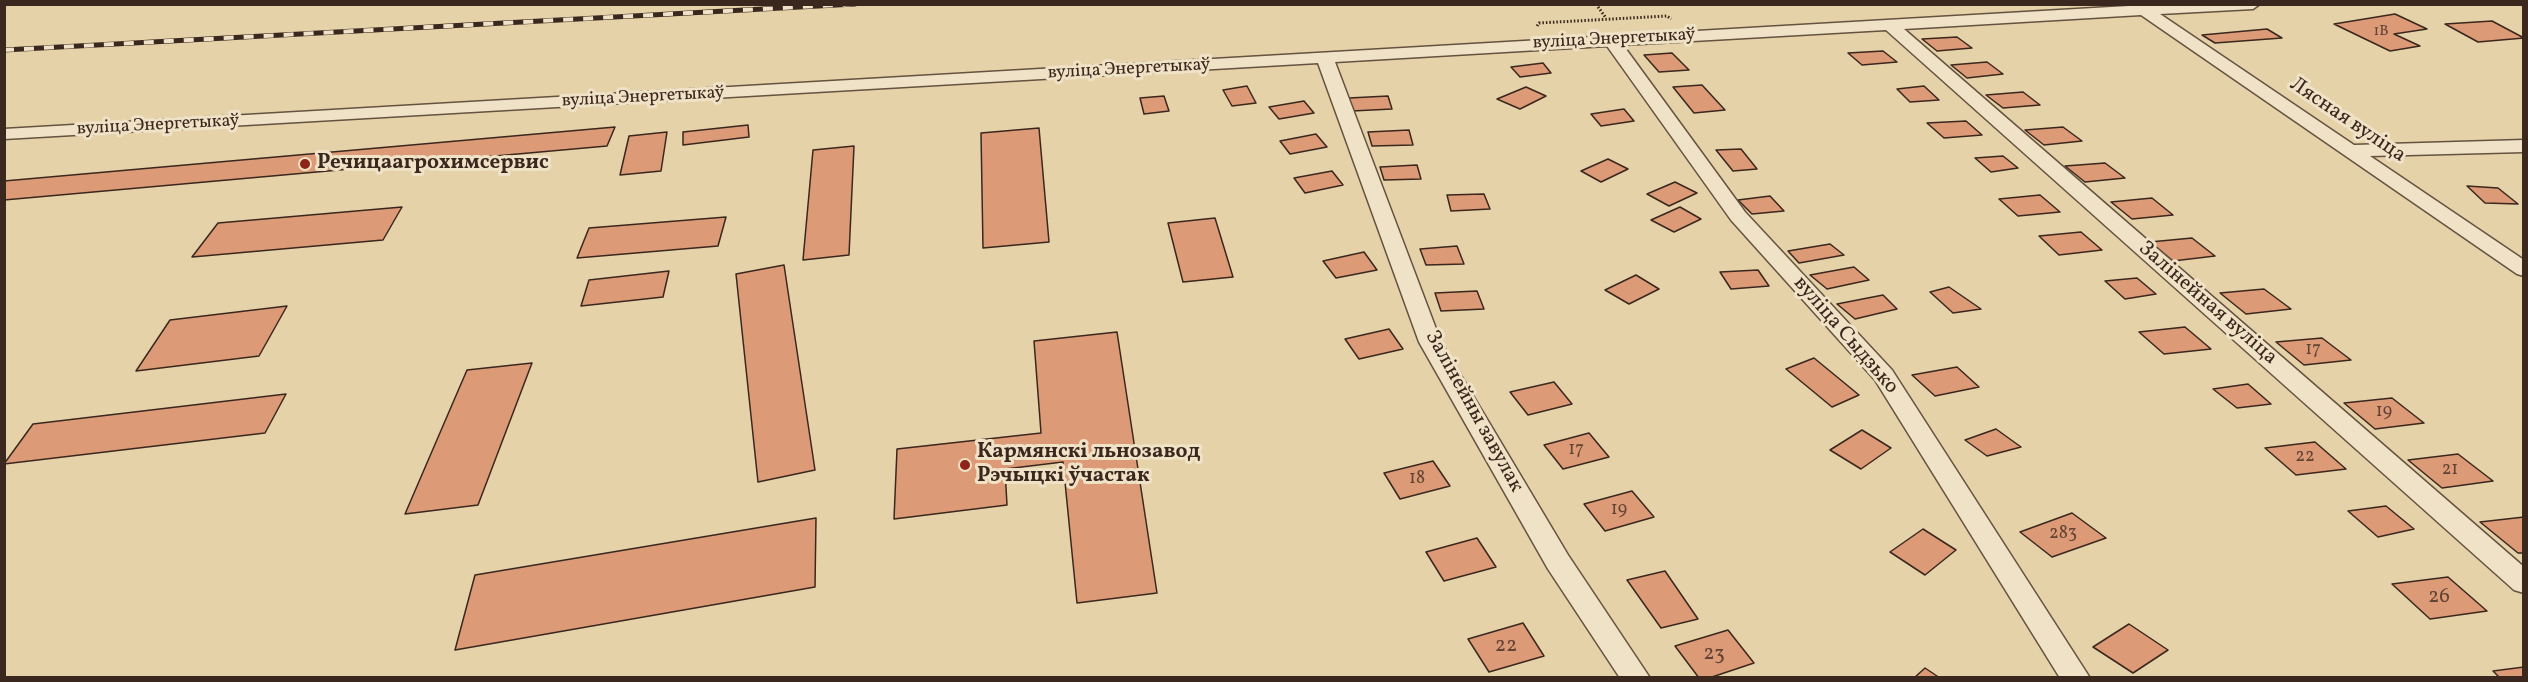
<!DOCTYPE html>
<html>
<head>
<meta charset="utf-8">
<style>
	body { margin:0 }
	#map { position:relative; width:2528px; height:682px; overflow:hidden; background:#e6d2a8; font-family:Vollkorn,serif }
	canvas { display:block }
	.frame { position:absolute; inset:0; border:6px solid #3a271e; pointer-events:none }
</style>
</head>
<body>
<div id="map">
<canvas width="2528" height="682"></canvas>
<div class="frame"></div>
</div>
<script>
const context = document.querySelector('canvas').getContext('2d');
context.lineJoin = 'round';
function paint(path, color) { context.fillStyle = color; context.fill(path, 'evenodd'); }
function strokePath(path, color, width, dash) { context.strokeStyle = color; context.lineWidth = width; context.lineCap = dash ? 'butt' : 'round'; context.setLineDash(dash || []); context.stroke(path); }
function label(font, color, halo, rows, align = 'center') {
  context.font = font + ' Vollkorn,serif'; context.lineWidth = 6; context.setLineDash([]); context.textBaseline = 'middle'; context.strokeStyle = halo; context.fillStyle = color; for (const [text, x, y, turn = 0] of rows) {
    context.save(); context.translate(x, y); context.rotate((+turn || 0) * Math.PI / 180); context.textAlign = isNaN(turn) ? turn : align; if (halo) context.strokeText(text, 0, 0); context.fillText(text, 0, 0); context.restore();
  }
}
const building = new Path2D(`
	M2395,14L2427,29L2394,34L2420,46L2390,51L2334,24Z
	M2492,21L2524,38L2478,42L2445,24Z
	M2267,29L2282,38L2215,43L2202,35Z
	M1957,37L1972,48L1937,51L1922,39Z
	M1883,51L1897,62L1862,65L1848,53Z
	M1672,53L1689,70L1659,72L1644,55Z
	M1987,62L2003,74L1967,78L1951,65Z
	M1543,63L1551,73L1520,77L1511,67Z
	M1702,85L1725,110L1694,113L1673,87Z
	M1247,86L1256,103L1232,106L1223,90Z
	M1924,86L1939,100L1910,102L1897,89Z
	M1526,87L1546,96L1520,109L1497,99Z
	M2023,92L2040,105L2003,108L1986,95Z
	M1164,96L1169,111L1144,114L1140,98Z
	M1388,96L1392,109L1352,111L1349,98Z
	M1304,101L1314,113L1279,119L1269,107Z
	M1624,109L1634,121L1601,126L1591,114Z
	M1966,121L1982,135L1944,138L1927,123Z
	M748,125L749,137L683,145V132Z
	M615,127L607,146L4,200V181Z
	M2063,127L2082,141L2044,145L2025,130Z
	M1039,128L1049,242L983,248L981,133Z
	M1409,130L1413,145L1372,146L1368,132Z
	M667,132L661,171L620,175L629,136Z
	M1316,134L1327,147L1290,154L1280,141Z
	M854,146L849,255L803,260L813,150Z
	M1741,149L1757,169L1733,171L1716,150Z
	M2003,156L2018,168L1991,172L1975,158Z
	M1608,159L1628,169L1601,182L1581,171Z
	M2105,163L2125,178L2085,182L2065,166Z
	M1417,165L1421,179L1384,180L1380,167Z
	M1332,171L1343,185L1305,193L1294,178Z
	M1675,182L1697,193L1669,206L1647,194Z
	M2467,186L2498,188L2518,204L2485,203Z
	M1484,194L1490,209L1451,211L1447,195Z
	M2040,195L2060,212L2018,216L1999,199Z
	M1770,196L1784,211L1752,214L1738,200Z
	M2152,198L2173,215L2132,219L2111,202Z
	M402,207L383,240L192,257L218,223Z
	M1680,207L1701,219L1674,232L1651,220Z
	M726,217L718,246L577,258L589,228Z
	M1215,218L1233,277L1183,282L1168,223Z
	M2081,232L2102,250L2059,255L2039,236Z
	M2192,238L2215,256L2173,261L2150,242Z
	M1830,244L1844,255L1799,263L1788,251Z
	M1457,246L1464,264L1426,265L1420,249Z
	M1364,252L1377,270L1336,278L1323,261Z
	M784,265L815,470L758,482L736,274Z
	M1854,267L1869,280L1827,289L1810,275Z
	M1758,270L1769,286L1731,289L1720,272Z
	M669,271L663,297L581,306L589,280Z
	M1636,275L1659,289L1629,304L1605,290Z
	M2137,278L2156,294L2125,299L2105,281Z
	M1949,287L1981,309L1953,313L1930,292Z
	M2264,289L2291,309L2246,314L2220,293Z
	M1477,291L1484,309L1441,311L1435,293Z
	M1883,295L1897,309L1855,319L1837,304Z
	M287,306L259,356L136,371L170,320Z
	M2185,327L2211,349L2164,354L2139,332Z
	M1389,329L1403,349L1359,359L1345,339Z
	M1117,332L1157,593L1077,603L1063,462L1005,469L1007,505L894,519L897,449L1041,433L1034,341Z
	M2322,338L2351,360L2304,365L2276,342Z
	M1814,358L1859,395L1832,407L1786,369Z
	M532,363L478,505L405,514L467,370Z
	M1957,367L1979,387L1935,396L1912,375Z
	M1554,382L1572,404L1528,415L1510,392Z
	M2248,384L2271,404L2237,408L2213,389Z
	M286,394L265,433L4,464L33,424Z
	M2392,398L2424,423L2375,429L2344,403Z
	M1996,429L2021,447L1987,456L1965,440Z
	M1862,430L1891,448L1861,469L1830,450Z
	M1589,433L1609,457L1563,469L1544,445Z
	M2315,442L2346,469L2296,475L2265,448Z
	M2458,454L2493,481L2442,488L2408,460Z
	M1433,461L1450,486L1400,499L1384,473Z
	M1632,491L1654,517L1605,531L1584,504Z
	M2386,506L2414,529L2378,537L2348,511Z
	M2072,513L2106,538L2052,557L2020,532Z
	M2524,517V553H2518L2480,522Z
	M816,518L815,587L455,650L475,575Z
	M1923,529L1956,550L1925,575L1890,552Z
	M1477,538L1496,567L1444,581L1426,552Z
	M1665,571L1698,619L1661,628L1627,580Z
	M2448,577L2487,611L2430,619L2392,584Z
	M1523,623L1544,656L1489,672L1468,639Z
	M2129,624L2168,650L2133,673L2093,647Z
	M1728,630L1754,663L1709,678H1699L1675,646Z
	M2524,667V678H2500L2493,671Z
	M1925,668L1940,678H1914Z`);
paint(building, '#dc9a77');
strokePath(building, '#3a271e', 1.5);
const street = new Path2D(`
	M2163,4H2260L2253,9L2160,14L2354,145L2524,140V152L2370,156L2524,260V276L2517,274L2141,15L1904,29L2524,567V593L2514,590L1886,30L1623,45L1745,212L1892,370L2090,678H2060L1875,380L1731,220L1607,46L1335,62L1441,342L1568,555L1650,678H1620L1548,569L1419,342L1318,63L4,139V129Z`);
strokePath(street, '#655240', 3);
strokePath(new Path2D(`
	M1596,4L1606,18
	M1537,26L1539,23L1667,16L1671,19`), '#3a271e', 3, [1.5, 2]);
paint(street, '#efe2c6');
const rail = new Path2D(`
	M4,50L855,4`);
strokePath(rail, '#3a271e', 5);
strokePath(rail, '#efe2c6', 4, [10]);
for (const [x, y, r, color] of [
	[305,164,6,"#8f2418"],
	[965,465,6,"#8f2418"]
]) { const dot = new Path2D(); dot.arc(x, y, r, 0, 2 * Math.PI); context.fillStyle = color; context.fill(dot); strokePath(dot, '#efe2c6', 2); }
label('15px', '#624434', null, [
	["1В",2381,32]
]);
label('18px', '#3a271e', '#efe2c6', [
	["вуліца Энергетыкаў",1614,40,-3],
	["вуліца Энергетыкаў",1129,70,-3],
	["вуліца Энергетыкаў",643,98,-3],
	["вуліца Энергетыкаў",158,126,-3]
]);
label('18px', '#624434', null, [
	["17",2313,351],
	["19",2384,413],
	["17",1576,451],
	["22",2305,458],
	["21",2450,471],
	["18",1417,480],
	["19",1619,511],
	["283",2063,535]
]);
label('21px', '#3a271e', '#efe2c6', [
	["Лясная вуліца",2347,121,34],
	["Залінейная вуліца",2207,304,41],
	["вуліца Сыдзько",1845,336,49],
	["Залінейны завулак",1473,412,61]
]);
label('bold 21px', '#3a271e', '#efe2c6', [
	["Речицаагрохимсервис",317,164],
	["Кармянскі льнозавод",977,453],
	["Рэчыцкі ўчастак",977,477]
], 'left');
label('21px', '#624434', null, [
	["26",2439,598],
	["22",1506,647],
	["23",1714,655]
]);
</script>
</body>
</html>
